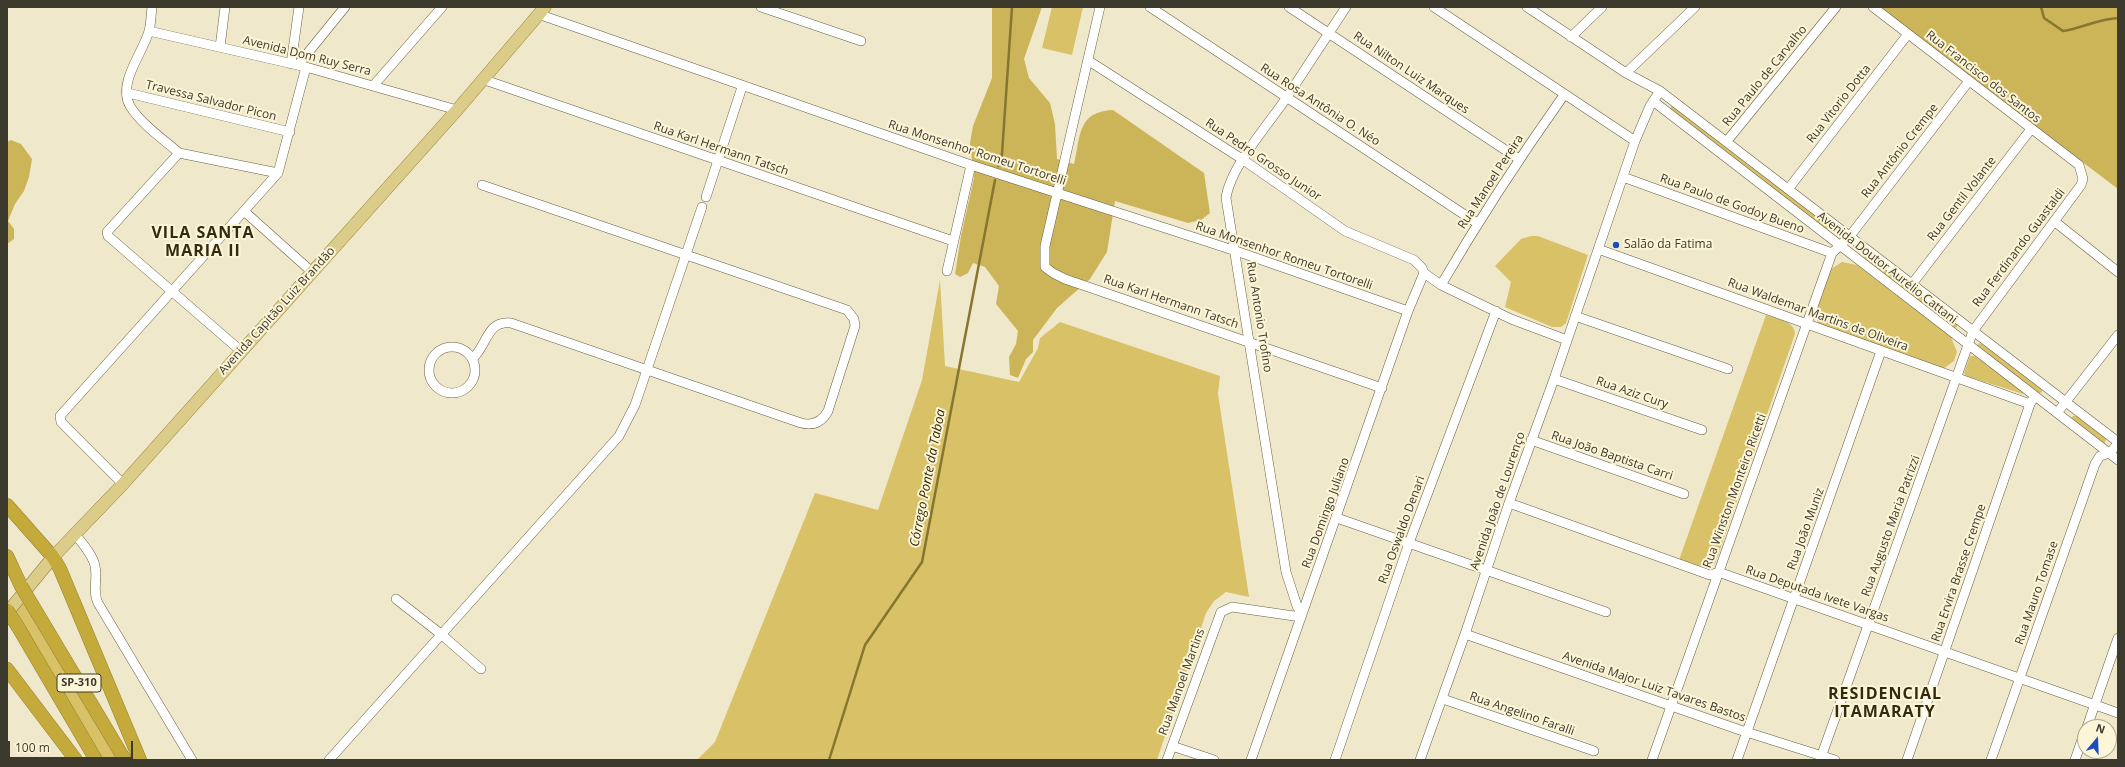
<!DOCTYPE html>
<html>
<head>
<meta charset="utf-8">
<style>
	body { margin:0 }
	#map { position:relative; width:2125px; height:767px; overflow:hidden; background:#f0e8ca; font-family:"Open Sans",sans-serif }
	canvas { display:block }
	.frame { position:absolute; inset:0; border:8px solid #3c392d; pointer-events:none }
	.north { position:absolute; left:2077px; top:719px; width:40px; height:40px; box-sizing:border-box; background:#fdf5d7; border:1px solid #b0aa93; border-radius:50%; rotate:19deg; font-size:11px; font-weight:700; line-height:16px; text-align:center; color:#3c392d }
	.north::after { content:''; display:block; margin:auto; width:14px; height:18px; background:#1c4ebb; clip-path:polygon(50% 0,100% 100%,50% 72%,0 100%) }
	.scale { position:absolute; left:8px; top:741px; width:125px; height:18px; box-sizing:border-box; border:2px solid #3c392d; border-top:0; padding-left:5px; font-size:12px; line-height:14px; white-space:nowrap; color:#3c392d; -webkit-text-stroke:3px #fdf5d7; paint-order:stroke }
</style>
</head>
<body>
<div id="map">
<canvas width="2125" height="767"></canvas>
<div class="frame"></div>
<div class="north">N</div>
<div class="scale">100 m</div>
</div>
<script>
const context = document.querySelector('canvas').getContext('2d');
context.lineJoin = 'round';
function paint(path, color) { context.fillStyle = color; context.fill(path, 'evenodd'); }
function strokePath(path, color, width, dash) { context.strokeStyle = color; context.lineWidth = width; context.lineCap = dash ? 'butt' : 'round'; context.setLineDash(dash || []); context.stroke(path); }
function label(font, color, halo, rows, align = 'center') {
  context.font = font + ' "Open Sans",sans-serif'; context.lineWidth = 4; context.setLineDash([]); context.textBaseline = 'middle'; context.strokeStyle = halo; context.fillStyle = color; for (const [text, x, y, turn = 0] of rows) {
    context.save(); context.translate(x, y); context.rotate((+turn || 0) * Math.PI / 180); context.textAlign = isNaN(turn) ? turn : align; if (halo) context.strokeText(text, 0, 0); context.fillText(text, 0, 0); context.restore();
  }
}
paint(new Path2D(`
	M1052,7H1083L1072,55L1042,48Z
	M1672,105L1829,224L1828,229L1825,231L1670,109Z
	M1531,236H1538L1588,255L1566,323L1561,327H1552L1505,307L1511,282L1495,266L1521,239Z
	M1864,255H1868L1957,324V327L1954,328L1863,258Z
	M1842,262L1857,265L1951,337L1957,352L1954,361L1943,369L1818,323L1815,313L1831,269Z
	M940,280L945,366L1019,382L1038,348L1040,338L1060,322L1220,376L1218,394L1249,597L1226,592L1214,601L1206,613L1157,760H697L715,742L815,493L878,510L922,380Z
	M1766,315C1777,319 1795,321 1795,334L1715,564L1708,568L1679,560Z
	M1979,343L1984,345L2042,390V392L2039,394L1977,346Z
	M1970,356H1975L2022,391L2023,394L1966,376L1964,373Z
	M2073,416H2077L2106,438L2105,444L2071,418Z
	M23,602L29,609L120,760H102L13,612Z`), '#d8c166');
paint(new Path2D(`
	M992,7H1042L1024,59L1029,78L1050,103L1055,124L1057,159L1074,164C1081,135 1077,112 1113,110L1204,173L1210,213L1201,220L1188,223L1115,201L1107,252L1090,279L1057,308L1033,340V352L1026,359L1018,378L1010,375L1009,357L1016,344L1018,331L996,304L999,286L985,267L973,263L968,273L960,277L955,274L961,236L974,178L970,143L973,126L992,78Z
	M1878,7H2118V189Z
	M11,140L21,144L32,159L29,177L24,191L15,204L8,221L14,229V239L7,244V142Z`), '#ccb559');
strokePath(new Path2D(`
	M2041,7L2044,18L2063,31C2082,28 2098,19 2118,18
	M998,166L1002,154L1012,7
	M829,760L865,645L922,562L995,180`), '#867630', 2.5);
const minor = new Path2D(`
	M152,7C151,15 151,24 149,31C143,53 117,83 130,106C141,124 163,139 179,153L107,232L108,236L241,351
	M761,7L861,41
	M1100,7L1045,246V267L1053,273L1065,279L1382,388
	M1150,7L1477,223
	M1289,7L1519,159
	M1434,7L1635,141
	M538,14L971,165L1236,251L1408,311
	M149,31L306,67L457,110
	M1571,37L1602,7
	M220,47L225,7
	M1089,61L1242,159L1345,231L1414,260L1422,268L1424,273
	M291,64L299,7
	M298,65L345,7
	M1626,73L1695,7
	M482,79L953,241
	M373,86L442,7
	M1660,91L2118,442
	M128,93L290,132
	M1653,101L2118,460
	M1727,141L1836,7
	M179,153L278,173
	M1623,177L1832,253
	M1789,188L1908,34
	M706,197L742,87
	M245,212L312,272
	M2054,221L2118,272
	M1598,249L2030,404
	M947,271L971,165
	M1424,273L1441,285L1511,319L1567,340
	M1912,284L2031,129
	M1441,285C1479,220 1520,157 1564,95
	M1575,316L1728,369
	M429 370a23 23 0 1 1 46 0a23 23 0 1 1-46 0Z
	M472,359C487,347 486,320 511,323L801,423C813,426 822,422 828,411L855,326L854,319L847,310L482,185
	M1554,379L1702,430
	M2057,413L2118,335
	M1531,440L1684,494
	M123,484L61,422L60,416L278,173L306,67
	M1509,503L1710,575L1719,572L1724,574L2118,713
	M1337,518L1606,612
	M75,534C82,543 93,555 95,566C98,579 92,591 98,603L192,760
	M396,599L442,635L481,669
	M1302,614L1297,606L1286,572L1226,198C1230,167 1269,124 1287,97C1307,67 1326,37 1346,7
	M1465,634L1740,730L1835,760
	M1443,699L1594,751
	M2087,727L2118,638
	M1172,746L1214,760
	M329,760L619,436L635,405L702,207
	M1167,760L1221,612L1232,607L1301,617
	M1251,760L1408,311L1424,273
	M1335,760L1409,543L1496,311
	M1420,760L1465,634L1509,503L1554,379L1635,141L1650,106L1660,91L1626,73L1527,7
	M1652,760L1832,253L1850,236L1969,81
	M1737,760L1881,351
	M1820,760L1973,331L2081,185L2083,179L2079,165L1873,7
	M1907,760L2030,404L2033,399
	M1991,760L2095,464L2100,456L2110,453L2118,443
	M2075,760L2085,731`);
const major = new Path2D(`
	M7,613L53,557L123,484L457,110L545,7`);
const highway = new Path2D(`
	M7,505L53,557L60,569L140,760
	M7,556L21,586
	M33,606L125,760
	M18,627L96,760
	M7,669L76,760`);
strokePath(minor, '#676046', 10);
strokePath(major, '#948235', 13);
strokePath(highway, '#948235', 14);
strokePath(minor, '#fff', 9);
strokePath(major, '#dccc89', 12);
strokePath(highway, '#c4aa3a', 13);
const highwayBridge = new Path2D(`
	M21,586L33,606
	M7,610L18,627`);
strokePath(highwayBridge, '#948235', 14, []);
strokePath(highwayBridge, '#c4aa3a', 13);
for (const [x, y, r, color] of [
	[1616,245,4,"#1c4ebb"]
]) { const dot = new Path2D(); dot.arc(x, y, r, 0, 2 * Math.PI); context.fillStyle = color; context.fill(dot); strokePath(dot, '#fdf5d7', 1.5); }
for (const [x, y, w] of [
	[79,683,44]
]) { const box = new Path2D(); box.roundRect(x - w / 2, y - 9, w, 18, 3); context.fillStyle = '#fdf5d7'; context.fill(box); strokePath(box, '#3c392d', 1); }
label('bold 11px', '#3c392d', null, [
	["SP-310",79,683]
]);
label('12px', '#3c392d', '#fdf5d7', [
	["Avenida Dom Ruy Serra",307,56,14],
	["Rua Nilton Luiz Marques",1411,73,34],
	["Rua Paulo de Carvalho",1765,76,-51],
	["Rua Francisco dos Santos",1983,77,38],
	["Travessa Salvador Picon",211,101,14],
	["Rua Vitorio Dotta",1839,104,-52],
	["Rua Rosa Antônia O. Néo",1320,105,33],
	["Rua Karl Hermann Tatsch",721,149,19],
	["Rua Antônio Crempe",1900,151,-52],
	["Rua Monsenhor Romeu Tortorelli",977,153,18],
	["Rua Pedro Grosso Junior",1263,160,34],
	["Rua Manoel Pereira",1491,182,-57],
	["Rua Gentil Volante",1962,199,-52],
	["Rua Paulo de Godoy Bueno",1732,204,20],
	["Rua Ferdinando Guastaldi",2019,248,-53],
	["Rua Monsenhor Romeu Tortorelli",1284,256,19],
	["Avenida Doutor Aurélio Cattani",1887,268,38],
	["Rua Karl Hermann Tatsch",1171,302,19],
	["Avenida Capitão Luiz Brandão",277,311,-48],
	["Rua Waldemar Martins de Oliveira",1818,315,20],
	["Rua Antonio Trofino",1259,317,81],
	["Rua Aziz Cury",1632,393,19],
	["Rua João Baptista Carri",1612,456,19],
	["Rua Winston Monteiro Ricetti",1735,491,-70],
	["Avenida João de Lourenço",1498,501,-71],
	["Rua Domingo Juliano",1326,513,-70],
	["Rua Augusto Maria Patrizzi",1891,526,-70],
	["Rua João Muniz",1806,529,-70],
	["Rua Oswaldo Denari",1402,530,-70],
	["Rua Ervira Brasse Crempe",1959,573,-71],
	["Rua Mauro Tomase",2037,593,-71],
	["Rua Deputada Ivete Vargas",1817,594,19],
	["Rua Manoel Martins",1182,682,-70],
	["Avenida Major Luiz Tavares Bastos",1654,687,19],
	["Rua Angelino Faralli",1522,714,19]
]);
label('12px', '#3c392d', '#fdf5d7', [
	["Salão da Fatima",1624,245]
], 'left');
label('italic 13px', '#332a01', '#fdf5d7', [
	["Córrego Ponte da Taboa",928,478,-79]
]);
context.letterSpacing = '1px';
label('bold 16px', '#312b11', '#fdf5d7', [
	["VILA SANTA",203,233],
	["MARIA II",203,251],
	["RESIDENCIAL",1885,694],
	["ITAMARATY",1885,712]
]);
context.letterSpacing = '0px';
</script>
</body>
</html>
